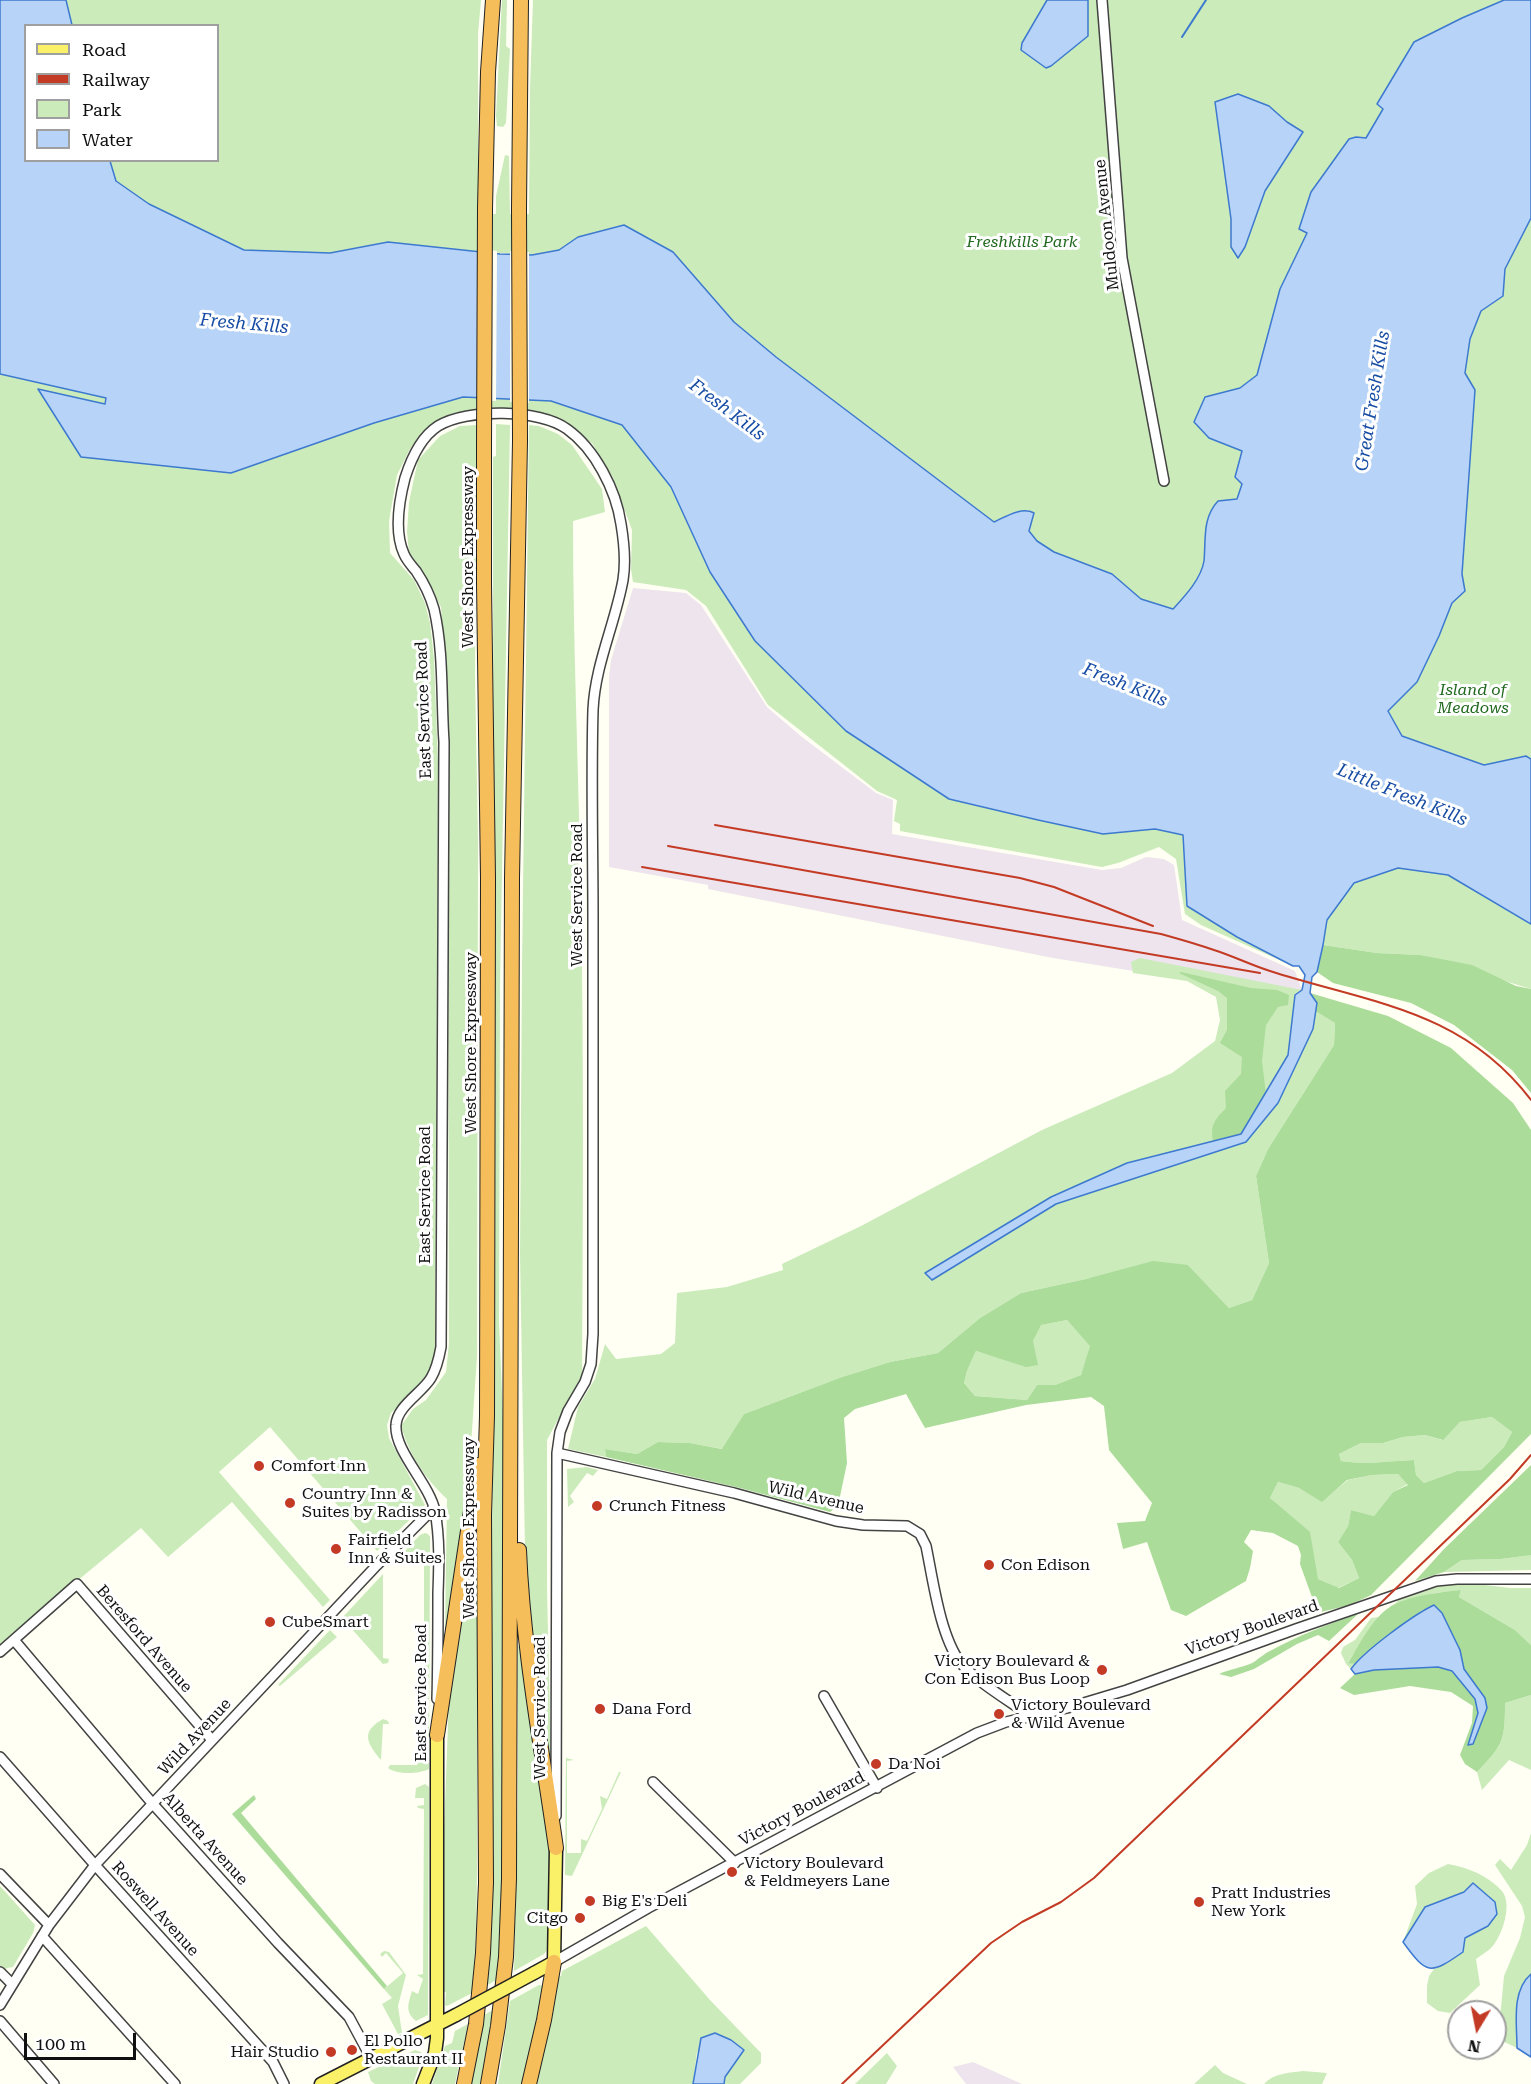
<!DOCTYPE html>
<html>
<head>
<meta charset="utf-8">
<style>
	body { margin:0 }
	#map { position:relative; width:1531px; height:2084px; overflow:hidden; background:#fffff3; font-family:"Roboto Serif",serif }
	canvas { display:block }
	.legend { position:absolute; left:24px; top:24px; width:195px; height:138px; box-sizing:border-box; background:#fff; border:2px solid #9f9f9f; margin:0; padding:8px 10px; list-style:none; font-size:18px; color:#101010 }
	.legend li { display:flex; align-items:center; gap:12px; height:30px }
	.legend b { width:30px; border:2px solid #9f9f9f }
	.north { position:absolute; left:1447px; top:2000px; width:60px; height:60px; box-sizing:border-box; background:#fff; border:2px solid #9f9f9f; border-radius:50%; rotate:190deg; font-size:16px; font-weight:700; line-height:24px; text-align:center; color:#101010 }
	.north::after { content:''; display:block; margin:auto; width:21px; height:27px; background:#c33b25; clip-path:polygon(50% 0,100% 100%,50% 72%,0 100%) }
	.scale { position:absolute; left:24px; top:2033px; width:112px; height:27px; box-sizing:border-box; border:3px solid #101010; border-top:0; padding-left:8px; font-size:18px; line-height:21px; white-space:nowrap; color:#101010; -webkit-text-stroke:4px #fff; paint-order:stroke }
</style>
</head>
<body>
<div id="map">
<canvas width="1531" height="2084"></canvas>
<ul class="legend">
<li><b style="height:8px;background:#faf168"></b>Road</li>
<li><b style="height:8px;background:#c33b25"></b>Railway</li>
<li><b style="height:16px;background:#cbebbb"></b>Park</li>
<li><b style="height:16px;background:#b7d3f7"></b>Water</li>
</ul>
<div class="north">N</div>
<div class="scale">100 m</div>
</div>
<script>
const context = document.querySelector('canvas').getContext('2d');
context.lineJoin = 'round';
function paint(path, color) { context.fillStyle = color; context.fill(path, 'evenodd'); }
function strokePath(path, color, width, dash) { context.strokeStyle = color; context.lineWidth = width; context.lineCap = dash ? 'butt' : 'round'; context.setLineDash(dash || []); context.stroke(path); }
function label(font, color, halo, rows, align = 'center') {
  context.font = font + ' "Roboto Serif",serif'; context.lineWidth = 6; context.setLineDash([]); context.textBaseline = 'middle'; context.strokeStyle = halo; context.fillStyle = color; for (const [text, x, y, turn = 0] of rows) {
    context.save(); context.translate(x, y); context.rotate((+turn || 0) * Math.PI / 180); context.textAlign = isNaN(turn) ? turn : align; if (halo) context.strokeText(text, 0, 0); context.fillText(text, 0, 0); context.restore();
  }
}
paint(new Path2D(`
	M633,588L686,593L701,605L767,707L802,737L876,793L893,800L892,834L1102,870L1121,868L1146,857L1164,859L1174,865L1182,920L1295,971L1302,990L1189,980L1053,958L708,889V885L609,867V677L611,660Z
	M973,2062L1022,2084H966L953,2067Z`), '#eee4ed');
paint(new Path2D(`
	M0,0H481L478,34V215L496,214V196L505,155L509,156L510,214H529L530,89L533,0H1504L1462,18L1414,42L1377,104L1384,109L1307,233L1280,289L1257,375L1240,388L1205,397L1209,438L1243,451L1235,477L1242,483L1237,499L1218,501C1202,519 1206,539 1204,561C1201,579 1185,596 1173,609L1141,599L1112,574L1054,552L1036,541L1029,531L1034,513L1029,510L1014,512L994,522L776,357L734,322L673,252L578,237L559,250L532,255L470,251L474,397L551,401L622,425L671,487L710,572L755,641L846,731L949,799L1038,820L1103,834L1155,829L1184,835L1293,966L1201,925L1185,914L1176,859L1159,847L1118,863L1102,867L900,831V824L894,821L897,800L877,791L768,705L706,606L686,590L633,582L631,569L632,530L613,478L592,443L546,414L476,412L421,436L410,449L397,475L389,521L390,553L414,580L425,603L430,623L434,659L438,761L435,1351L432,1366L422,1384L391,1413L387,1425L389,1438L425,1505L377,1551L270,1427L219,1472L330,1600L323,1607L232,1502L168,1557L141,1528L0,1645ZM26,26H218V160H26Z
	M502,0H507L506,46L510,49L506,123L503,127L497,126L496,116Z
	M1531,218V759L1526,757L1484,765L1402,736L1388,711L1417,682L1439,636L1452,603L1465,591L1462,574L1475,390L1465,373L1470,339L1481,311L1503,296L1505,269Z
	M496,424L510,425L500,984L499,1322L505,1465L502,1950L500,1978L484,1987C498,1477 493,967 493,457L496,456Z
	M477,425L475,674L478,841L477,1356L468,1490L448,1630H445L447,1499C424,1477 410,1456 401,1426L413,1409L426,1400L446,1372L449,1343L448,707L441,607L409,552L407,532L409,502L418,460L440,436L460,426Z
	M529,425L539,426L558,434L572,445L602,489L605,512L573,521C573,649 579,778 581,906C584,1064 583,1221 582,1378L568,1401L547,1440V1588L551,1764H549L528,1611L525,1549L520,1254L522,967Z
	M1398,868L1448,875L1531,924V989L1420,955L1377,953L1323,945L1327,920L1354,883Z
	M1140,958L1302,990L1295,995L1288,1055L1242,1134L1051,1197L925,1273L932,1280L1056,1204L1246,1142L1278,1103L1313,1029L1315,1011L1335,1023L1334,1045L1268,1149L1256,1176L1269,1263L1252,1300L1229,1308L1188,1265L1086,1279L1021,1293L980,1318L938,1353L890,1362L842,1377L744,1414L723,1449L690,1443L658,1442L637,1454L605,1449L606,1457L568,1449L578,1407L595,1379L605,1344L616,1359L661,1354L675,1343L677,1293L727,1287L783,1270L782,1264L861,1226L1042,1130L1172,1073L1215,1041L1220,1020L1216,997L1187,981L1133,973L1131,962Z
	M1067,1320L1091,1346L1081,1375L1055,1385H1037L1027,1400L975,1396L964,1383L967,1371L976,1351L999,1358L1033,1341L1040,1325Z
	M1492,1417L1512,1432L1504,1447L1481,1470L1457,1471L1424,1483L1416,1475L1414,1460C1390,1461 1364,1465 1341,1461L1339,1454L1361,1443H1383L1403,1437L1425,1435L1442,1440L1460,1422Z
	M587,1467L598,1470L593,1476L587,1473L570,1496L574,1502L568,1507L567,1469Z
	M1398,1474L1408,1484L1393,1492L1374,1516L1351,1510L1348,1526L1338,1542L1352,1560L1359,1578L1338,1588L1318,1579L1288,1515L1270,1498L1278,1482L1299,1488L1322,1501L1348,1480L1372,1475Z
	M1531,1488V1570L1444,1572L1462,1560L1501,1559L1529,1555Z
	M425,1533L428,1534L430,1537L429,1769C419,1774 397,1775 388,1768L390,1765H417L418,1759L424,1758V1554L404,1553L403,1564L399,1563L397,1559L420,1535Z
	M474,1538H476C478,1625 477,1711 477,1798C477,1863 478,1928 472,1993L447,2006L445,2005L446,1992H443L444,1832L449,1697Z
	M383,1574V1658L389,1659L388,1663L383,1664L342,1618Z
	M1460,1582L1510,1588H1531V1645L1515,1630L1459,1597L1461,1590L1435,1593L1395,1604L1401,1597L1446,1583Z
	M1379,1617L1348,1662L1355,1664L1351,1669L1346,1664L1341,1653L1343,1647L1355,1640L1371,1618Z
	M330,1630L337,1637L280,1686L278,1685Z
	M518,1646H521L550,1848L548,1949L544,1954L514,1971L518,1799Z
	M1531,1695V1770L1509,1760L1482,1790L1477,1772C1503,1745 1505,1741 1505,1703Z
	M383,1719L388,1721L389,1724H383L381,1760C367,1743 360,1732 383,1719Z
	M566,1758L574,1760L567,1761V1853H581V1839L587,1841L602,1809L600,1796L607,1799L619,1772H621L572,1876L565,1875Z
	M425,1784L429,1787L428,2015L416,2021C405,2012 408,2004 412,1991L418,1994L423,1979L417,1975L423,1974L424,1809L418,1808L417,1806L424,1805V1798H415L416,1788Z
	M1531,1833V1974L1527,1978L1517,2030V2048L1498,2039L1504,1976L1520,1938L1525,1917L1522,1906L1495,1865L1500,1859L1511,1870L1527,1845Z
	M1448,1864C1467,1867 1489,1876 1502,1891C1513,1904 1502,1937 1491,1948C1487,1952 1481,1955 1476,1959L1480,1985L1450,2013L1438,2011L1427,2003V1986L1429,1976L1434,1969L1446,1964L1465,1938L1488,1926L1473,1884L1464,1892L1425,1907L1403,1942L1417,1904L1415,1886L1429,1873Z
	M0,1886L35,1925L33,1933L13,1967L7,1968L4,1972L0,1968Z
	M646,1926L710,2000L761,2053V2063L740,2084H724L725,2077L697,2052L693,2084H535L555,1978L561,1976L562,1971Z
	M384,1951L389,1952L406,1975L398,2006L402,2033L398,2034L382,2004L392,1998L384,1989L403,1973L386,1953L382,1957L380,1954Z
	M539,1985L545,1986L523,2084H498L510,2001Z
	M495,2009L482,2084H468L480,2017Z
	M468,2024L455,2084H432L445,2046L452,2043L455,2031Z
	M415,2050L421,2052L423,2056L413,2084H375L371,2081L368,2072Z
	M887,2053L897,2066L886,2084H855Z
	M1215,2065L1223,2073L1247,2084H1194Z
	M1303,2071L1327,2073L1322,2084H1264C1274,2073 1289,2073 1303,2071Z`), '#cbebbb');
paint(new Path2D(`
	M1323,945L1377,953L1420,955L1472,965L1516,986L1531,989V1093L1512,1070L1454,1025L1411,1003L1333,983L1317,972Z
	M1181,972L1251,988L1277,990L1289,995L1288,1005L1278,1007L1266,1025L1262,1061L1266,1094L1242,1134L1213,1141C1210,1124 1215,1120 1226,1108L1225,1091L1241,1074L1242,1057L1220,1043L1227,1030V998L1218,991L1179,973Z
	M1310,993L1388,1016L1451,1048L1513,1103L1531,1130V1434L1371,1595L1350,1605L1321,1612L1317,1611L1300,1564L1301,1555L1298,1546L1273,1533L1251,1530L1244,1542L1253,1551L1250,1568L1246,1581L1186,1616L1171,1610L1147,1542L1123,1549L1117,1523L1145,1521L1152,1503L1109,1450L1104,1406L1091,1397L1026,1405L925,1428L906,1394L855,1409L844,1418L847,1463L838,1506L830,1512L740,1488L606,1457L605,1449L637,1454L658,1442L690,1443L722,1449L744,1414L842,1377L890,1362L938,1353L980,1318L1021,1293L1086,1279L1153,1261L1188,1265L1229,1308L1252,1300L1269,1263L1256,1176L1268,1149L1334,1045L1335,1023L1315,1011L1317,1003ZM1067,1320L1090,1346L1081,1375L1055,1385H1037L1027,1400L975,1396L964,1383L967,1371L976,1351L1026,1367L1038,1365L1033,1341L1041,1325ZM1492,1417L1512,1432L1504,1447L1481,1470L1457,1471L1424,1483L1416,1475L1414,1460C1390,1461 1364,1465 1341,1461L1339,1454L1361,1443H1383L1403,1437L1425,1435L1443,1440L1460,1422ZM1398,1474L1408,1485L1393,1492L1374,1516L1351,1510L1348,1526L1338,1542L1352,1560L1359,1578L1339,1588L1318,1579L1310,1532L1270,1498L1278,1482L1299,1488L1322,1502L1347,1480L1372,1475Z
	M1531,1465V1555L1501,1559L1462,1560L1444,1572L1415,1581L1444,1549Z
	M1461,1590L1459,1597L1515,1630L1531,1645V1695L1505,1703C1505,1741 1503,1745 1477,1772L1465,1764L1460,1755L1472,1723L1473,1706L1451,1692L1410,1686L1354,1695L1340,1688L1355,1674L1374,1670L1438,1667L1452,1671L1475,1699L1478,1713L1468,1744L1485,1698L1464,1669L1460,1650L1434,1605L1421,1611L1355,1664L1348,1663C1360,1644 1374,1614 1395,1604C1414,1595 1441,1592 1461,1590Z
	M1358,1614L1329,1641L1318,1635L1297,1644L1254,1669L1231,1677L1219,1674C1230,1669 1240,1668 1250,1664C1257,1661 1263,1654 1270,1651C1298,1636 1327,1624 1358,1614Z
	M254,1795L256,1799L241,1813L387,1986L384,1989L232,1814Z`), '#abdc9a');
const water = new Path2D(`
	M0,0H66L72,25L26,26V160L110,161L116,181L149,204L244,250L330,253L388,242L500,254L532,255L559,250L578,237L624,225L673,252L734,322L776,357L994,522C1005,517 1022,506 1034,513L1029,531L1037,541L1054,552L1112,574L1141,599L1173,609C1185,596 1201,579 1204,561C1206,540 1202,518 1218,501L1237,499L1242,484L1235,477L1242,451L1209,438L1194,422L1205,397L1240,388L1257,375L1280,289L1307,233L1299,229L1311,192L1349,139L1356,137L1366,138L1383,109L1377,104L1414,42L1462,18L1504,0H1531V218L1505,269L1503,296L1481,311L1470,339L1465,373L1475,390L1462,574L1465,591L1452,603L1439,636L1417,682L1388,711L1402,736L1484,765L1526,756L1531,759V924L1448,875L1398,868L1354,883L1327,920L1323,945L1317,972L1312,977L1310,993L1317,1003L1313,1029L1278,1103L1246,1142L1056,1204L932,1280L925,1273L1051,1197L1127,1163L1241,1134L1288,1055L1295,995L1302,990L1305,975L1299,966H1293L1237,937L1187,906L1183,835L1155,829L1103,834L1038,820L949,799L846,731L755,641L710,572L671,487L622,425L551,401L463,397L374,423L231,473L81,457L38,389L105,404L106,398L0,374Z
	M1047,0H1088V36L1051,66L1046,68L1021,50L1022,43Z
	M1238,94L1269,106L1287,122L1303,132L1265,191L1245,247L1238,258L1231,247V219L1215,102Z
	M1434,1605L1442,1613L1460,1650L1464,1669L1485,1698L1487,1708L1473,1744L1468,1745L1478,1713L1475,1699L1452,1671L1438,1667L1374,1670L1355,1674L1351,1669C1364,1651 1413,1615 1434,1605Z
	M1473,1883L1495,1902L1497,1914L1488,1926L1465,1938L1463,1952C1430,1975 1427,1975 1403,1942L1425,1907L1464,1892Z
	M1531,1974V2057L1517,2048C1517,2024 1511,1991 1531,1974Z
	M715,2033L731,2040L744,2050L725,2077L724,2084H693L701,2038Z`);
paint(water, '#b7d3f7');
strokePath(water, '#3c79cf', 1.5);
paint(new Path2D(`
	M478,248L497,251L496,401L477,400Z
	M510,251L529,252V403L510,402Z`), '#fffff3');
strokePath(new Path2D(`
	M1182,37L1206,0`), '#3c79cf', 2);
const minor = new Path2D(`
	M1102,0L1122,258L1164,481
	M557,1453L734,1493L836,1521L863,1525L907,1526L920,1534L926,1546C933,1580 940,1635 960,1662C975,1681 1010,1701 1030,1716
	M14,1640L152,1803L278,1943L349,2017L371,2058
	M0,1652L77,1584L212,1740
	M824,1696L877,1788
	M437,1699C438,1664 438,1629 438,1593C439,1566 440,1539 435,1511C429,1483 394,1451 396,1425C397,1406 422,1393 431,1378C437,1368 439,1358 441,1347L444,742C441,699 444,652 434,609C430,595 424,583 416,571C412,566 407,561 404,554C394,532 399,501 405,478C411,459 421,437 438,426C467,408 540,409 567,429C595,449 616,490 621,524C624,542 626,562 623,580C615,624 595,665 593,710C591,780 593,850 593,920C593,1058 593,1196 593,1334L591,1364L585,1382L568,1411L560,1432L557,1453L556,1816
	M0,1757L95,1865L273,2062L284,2084
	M653,1782L735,1863
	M0,1874L49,1925
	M42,1936L175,2084
	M554,1962L648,1908L977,1733L1006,1722L1067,1708L1127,1690L1296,1629L1436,1581L1457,1579H1531
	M0,1972L12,1984
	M0,2005L49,1925L95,1865L377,1565L434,1508
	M0,2021L54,2084`);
const major = new Path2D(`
	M534,1973L554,1962L556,1848
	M321,2084L456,2015
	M423,2084L435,2053L437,2038V1735`);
const highway = new Path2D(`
	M485,209L488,72L493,0
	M519,209L521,0
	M519,1550C523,1650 542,1749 556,1848
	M437,1735L478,1465
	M464,2084L476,2024L483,1953L486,1883L484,1515L487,1416L488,878L484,583V445
	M488,2084L498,2026L506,1957L509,1879L512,878L520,441
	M529,2084L544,2020L554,1962`);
strokePath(minor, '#434343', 12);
strokePath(major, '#212121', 15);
strokePath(highway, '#212121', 16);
strokePath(minor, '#fff', 9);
strokePath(major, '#faf168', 12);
strokePath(highway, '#f6be5a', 14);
strokePath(new Path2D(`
	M715,825L1020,878L1054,887L1153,926
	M668,846L1161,934C1179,939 1197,944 1214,950C1233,956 1251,965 1270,971C1369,1003 1462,1009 1531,1100
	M642,867L1260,973
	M842,2084L991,1943L1022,1922L1061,1902L1094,1878L1510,1479L1531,1455`), '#c33b25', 2);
const majorBridge = new Path2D(`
	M456,2015L534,1973`);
const highwayBridge = new Path2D(`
	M519,209L520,441
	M484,445L485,209`);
strokePath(majorBridge, '#212121', 15, []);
strokePath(highwayBridge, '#212121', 16, []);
strokePath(majorBridge, '#faf168', 12);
strokePath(highwayBridge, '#f6be5a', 14);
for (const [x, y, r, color] of [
	[259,1466,6,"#c33b25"],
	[290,1503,6,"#c33b25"],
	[597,1506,6,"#c33b25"],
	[336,1549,6,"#c33b25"],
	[989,1565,6,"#c33b25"],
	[270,1622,6,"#c33b25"],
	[1102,1670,6,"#c33b25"],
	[600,1709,6,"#c33b25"],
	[999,1714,6,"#c33b25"],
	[876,1764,6,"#c33b25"],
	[732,1872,6,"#c33b25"],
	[590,1901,6,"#c33b25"],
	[1199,1902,6,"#c33b25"],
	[580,1918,6,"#c33b25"],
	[352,2050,6,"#c33b25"],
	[331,2052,6,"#c33b25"]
]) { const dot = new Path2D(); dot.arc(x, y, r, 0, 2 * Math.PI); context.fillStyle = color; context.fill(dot); strokePath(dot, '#fff', 2); }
label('16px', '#101010', '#fff', [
	["Muldoon Avenue",1107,225,-96],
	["West Shore Expressway",468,557,-90],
	["East Service Road",424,710,-92],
	["West Service Road",577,895,-90],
	["West Shore Expressway",471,1043,-90],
	["East Service Road",425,1195,-90],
	["Wild Avenue",816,1498,13],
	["West Shore Expressway",469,1528,-90],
	["Victory Boulevard",1252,1628,-19],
	["Beresford Avenue",144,1639,49],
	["East Service Road",421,1693,-90],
	["West Service Road",540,1708,-90],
	["Wild Avenue",195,1737,-47],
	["Victory Boulevard",802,1809,-28],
	["Alberta Avenue",205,1839,48],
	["Roswell Avenue",155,1909,48]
]);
label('italic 16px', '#20691e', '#fff', [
	["Freshkills Park",1022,242],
	["Island of",1473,690],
	["Meadows",1473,708]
]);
label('16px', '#101010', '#fff', [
	["Comfort Inn",271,1466],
	["Country Inn &",302,1494],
	["Suites by Radisson",302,1512],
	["Crunch Fitness",609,1506],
	["Fairfield",348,1540],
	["Inn & Suites",348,1558],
	["Con Edison",1001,1565],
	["CubeSmart",282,1622],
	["Victory Boulevard &",1090,1661,"right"],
	["Con Edison Bus Loop",1090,1679,"right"],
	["Victory Boulevard",1011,1705],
	["& Wild Avenue",1011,1723],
	["Dana Ford",612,1709],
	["Da Noi",888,1764],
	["Victory Boulevard",744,1863],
	["& Feldmeyers Lane",744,1881],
	["Pratt Industries",1211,1893],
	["New York",1211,1911],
	["Big E's Deli",602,1901],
	["Citgo",568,1918,"right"],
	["El Pollo",364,2041],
	["Restaurant II",364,2059],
	["Hair Studio",319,2052,"right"]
], 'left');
label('italic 18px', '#164ca4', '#fff', [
	["Fresh Kills",244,324,5],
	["Great Fresh Kills",1373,401,-81],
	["Fresh Kills",727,410,37],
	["Fresh Kills",1125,685,22],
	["Little Fresh Kills",1402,795,22]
]);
</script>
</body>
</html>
